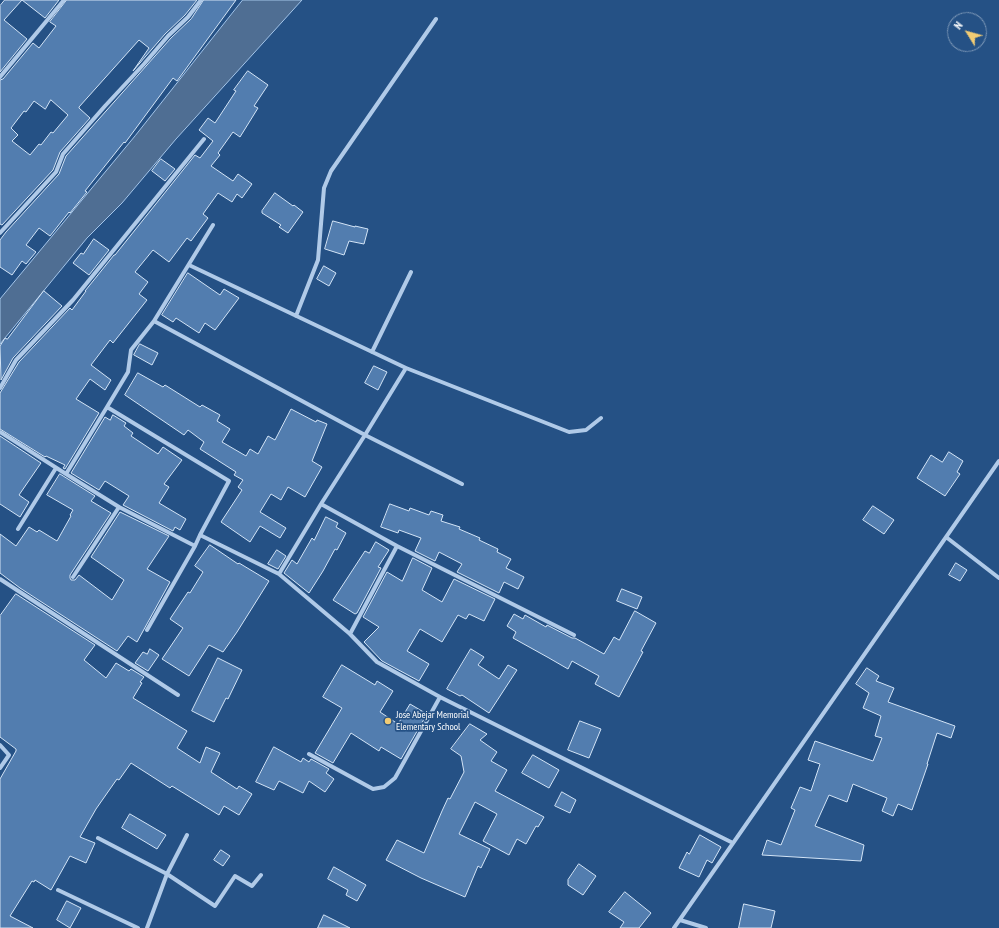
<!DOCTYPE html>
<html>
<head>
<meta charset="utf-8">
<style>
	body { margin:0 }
	#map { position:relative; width:999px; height:928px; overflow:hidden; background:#255185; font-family:"PT Sans Narrow",sans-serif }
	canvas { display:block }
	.north { position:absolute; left:947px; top:12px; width:40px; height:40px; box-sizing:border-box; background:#255185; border:1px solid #7c97b6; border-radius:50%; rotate:307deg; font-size:11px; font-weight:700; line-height:16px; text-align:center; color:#fff }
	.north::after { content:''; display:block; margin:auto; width:14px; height:18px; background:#f2cc74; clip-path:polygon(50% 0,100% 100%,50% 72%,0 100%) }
</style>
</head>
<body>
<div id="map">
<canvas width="999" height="928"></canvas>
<div class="north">N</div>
</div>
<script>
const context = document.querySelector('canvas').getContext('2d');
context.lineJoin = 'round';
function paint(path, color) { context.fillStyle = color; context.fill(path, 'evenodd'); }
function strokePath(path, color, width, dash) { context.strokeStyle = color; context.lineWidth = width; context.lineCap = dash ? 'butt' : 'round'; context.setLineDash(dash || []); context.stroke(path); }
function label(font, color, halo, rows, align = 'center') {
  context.font = font + ' "PT Sans Narrow",sans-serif'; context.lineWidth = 3.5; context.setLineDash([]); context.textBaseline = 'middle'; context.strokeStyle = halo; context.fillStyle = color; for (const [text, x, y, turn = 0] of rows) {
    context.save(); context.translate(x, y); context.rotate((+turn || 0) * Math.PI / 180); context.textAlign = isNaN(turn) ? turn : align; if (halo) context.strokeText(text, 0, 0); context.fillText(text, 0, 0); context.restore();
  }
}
const water = new Path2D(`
	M243,0H302L176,139L122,203L87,238L0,344V299L135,136Z`);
paint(water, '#4f6e93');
strokePath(water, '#a4c5e9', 1);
const building = new Path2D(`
	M5,0H59L45,18L22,0L4,20L27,39L0,72V6Z
	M67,0H197L185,15L165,34L133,71L149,48L139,40L79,107V108L90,118L60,152L53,170L2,225L0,224V80L3,79L33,43L39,48L56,26L50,22ZM51,100L68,115L53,133L51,132L41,145L39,144L30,155L12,141L18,135L11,128L24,111L26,112L34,101L45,109Z
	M204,0H236L177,81L173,78L125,143L124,142L85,191L87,192L70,213L69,212L50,236L39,228L26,245L36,252L26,264L22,261L12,275L0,267V240L6,232L59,174L66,156L171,38L191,19Z
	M248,71L268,85L254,106L258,108L240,137L233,132L218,153L220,155L211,166L233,181L238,174L252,184L242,198L237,194L232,202L218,193L203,214L208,218L191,241L187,238L169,262L153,250L135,272L148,282L139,294L147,300L113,343L110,340L91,365L111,380L105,390L90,379L76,399L99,413L65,469L63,468L65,465L46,456L45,457L0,429V393L19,362L70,308L72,310L86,291H85L114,255H115L195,155L200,158L213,141L199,130L208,118L215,123L236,91L234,90Z
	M161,159L175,169L165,181L152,171Z
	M275,193L293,206L294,205L303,212L288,233L279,227L281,225L262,213V211Z
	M333,221L355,227V226L368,229L364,244L349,241L344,255L325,249Z
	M94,239L109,250L89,275L73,263L81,253L83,254Z
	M324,266L336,273L329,286L317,279Z
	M188,273L220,295L224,289L239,298L215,330L205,323L199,333L176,318L173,322L162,315Z
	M44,291L62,306L13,358L1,380L0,346L5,338L7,339Z
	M140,344L158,353L152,365L134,355Z
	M374,366L387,372L378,390L365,383Z
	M138,373L163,387L165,385L200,407L202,405L220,415L217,421L230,429L222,442L246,456L250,449L258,454L268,436L275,440L291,409L316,422L317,420L327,424L312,461L322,467L305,497L288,487L281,500L271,494L260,512L286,528L280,538L260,526L250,542L221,522L242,490L238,487L243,480L234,475L236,472L200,449L204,442L188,430L184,435L125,395Z
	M113,415L126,423L124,426L133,433L131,436L158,454L163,447L182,460L164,484L169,487L159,503L186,519L180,530L175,527L173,531L123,505L129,496L105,481L99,490L71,473L105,417L110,420Z
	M0,436L41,463L19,495L29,502L20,517L0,504Z
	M949,452L963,461L957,472L960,474L945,496L917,478L931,455L942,462Z
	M60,474L95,496L91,501L111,513L70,575V578L71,580H75L79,575L112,600L124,580L91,557L120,512L169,536L147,569L170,582L137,642L128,636L117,651L20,588L0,573V534L16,546L29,527L37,532L39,530L57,541L71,516L70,515L73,510L47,495Z
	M390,504L409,511L410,508L429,515L431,511L443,515L441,521L460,527L459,529L480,538L479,540L498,549L497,552L511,559L506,568L524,577L518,589L504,582L499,593L457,572L462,564L439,552L435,561L415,551L421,538L399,530L398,533L381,527Z
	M873,506L894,520L884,534L863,520Z
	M326,517L338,523L336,527L346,533L337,550L335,549L323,571L309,593L284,573L292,560L297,564L312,538L314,540Z
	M376,542L389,550L378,567L381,568L357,613L355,614L333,600L365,551L369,553Z
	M210,545L238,564L239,563L269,581L237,632L223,652L209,645L189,676L162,659L183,628L170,619L188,592L190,593L203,572L195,566Z
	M277,550L286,556L278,569L268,564Z
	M413,558L432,568L422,590L442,602L454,579L495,599L484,621L469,614L466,619L458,615L442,642L420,629L407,651L429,664L419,681L382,661L364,642L379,627L363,617L387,572L402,581Z
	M956,563L967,570L960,581L949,575Z
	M622,589L642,597L637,609L617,601Z
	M16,594L95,645L84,660L106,678L116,663L129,671L131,669L144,677L140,682L142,683L133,698L187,731L177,748L200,763L206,747L220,753L211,772L237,789L239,786L252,794L239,815L224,806L219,815L172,786L170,788L131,763L119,780L117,779L96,809L80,837L95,843L86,863L70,856L51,890L35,880L34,882L32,881L10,916L33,928H0V779L16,751V749L0,737V616Z
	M635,611L656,623L641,651L643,652L619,697L595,684L599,676L572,661L568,669L549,658L513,638L516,632L507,626L514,614L523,619L525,615L546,627L547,625L572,638H575L604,654L614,637L619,640Z
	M150,649L159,655L148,671L135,663L143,652L147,654Z
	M471,649L484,657L478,665L499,679L508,665L517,670L489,713L462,695L460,696L447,689Z
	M218,658L242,670L228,699L226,698L214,722L192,711Z
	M342,665L375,685L377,681L393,691L380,712L398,724L410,704L427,714L401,759L381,747L379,751L351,733L333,763L315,753L342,708L323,697Z
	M867,668L879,676L876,681L894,688L888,702L955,726L951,738L937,733L927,764H928L912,810L898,804L893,816L882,811L887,798L853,784L847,802L829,795L815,826L864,845L861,861L762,855L767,840L781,845L795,810L791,808L800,787L811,791L820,764L808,760L815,741L873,761L882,738L875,736L881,716L863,708L869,693L856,684Z
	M580,721L601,729L589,758L568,750Z
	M470,724L487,734L480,740L497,752L491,761L507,770L495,791L544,817L538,827L536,826L526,844L517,839L509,855L483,841L497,814L475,802L459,834L490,849L481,868L478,866L465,897L421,878L386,860L397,840L424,853L442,811L448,798L450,799L464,772L461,756L451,749Z
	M274,747L301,762L303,758L309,762L311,759L329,769L326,773L334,779L325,792L309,781L303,793L279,781L274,790L256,782Z
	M533,755L559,770L549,788L522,773Z
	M562,792L576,800L570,813L555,806Z
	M130,814L166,835L157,849L122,828Z
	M700,835L721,847L712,863L707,860L699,877L679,868L687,852L689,854Z
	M221,850L230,856L223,866L214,860Z
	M579,864L596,876L583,895L568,885V880Z
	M334,867L366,885L357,901L346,895L348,890L328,879Z
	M625,892L651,913L639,928H620L624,922L609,912Z
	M67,901L81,908L70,928L57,920Z
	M744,904L775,911L771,928H739Z
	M324,915L350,928H318Z`);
paint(building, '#527daf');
strokePath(building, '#d3e4f6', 1);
strokePath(new Path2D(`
	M0,77L64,0
	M213,225L154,321L365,435L321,504
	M0,233L56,172L63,154L105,106L144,64L168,36L188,17L201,0
	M189,265L406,368L569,432L586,430L601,418
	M296,316L318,260L324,188L331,171L436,19
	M372,352L411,272
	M406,368L365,435L462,484
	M0,388L16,360L73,300L204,139
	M107,407L128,372L131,350L154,321
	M0,432L66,474
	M18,529L56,468
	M200,535L279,574L350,634L377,662L440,697L733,843
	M946,537L999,578
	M279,574L321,504L397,546L574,635
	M73,577L119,507
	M0,579L178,695
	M147,630L195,546L200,535L229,481L107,407L66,474L119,507L195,546
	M350,634L397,546
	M0,745L9,755L0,768
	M309,754L373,789L384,787L395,778L440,697
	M98,838L167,874L215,906L235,876L252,886L261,875
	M58,890L138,928
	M680,920L706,928
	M147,928L167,874L187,835
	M674,928L999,461`), '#b0cae8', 4);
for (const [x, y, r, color] of [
	[388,721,4,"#f2cc74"]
]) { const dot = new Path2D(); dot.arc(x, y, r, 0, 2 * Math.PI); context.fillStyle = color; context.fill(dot); strokePath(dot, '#255185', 1.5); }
label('10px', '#fff', '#255185', [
	["Jose Abejar Memorial",396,715],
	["Elementary School",396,727]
], 'left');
</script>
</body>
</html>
